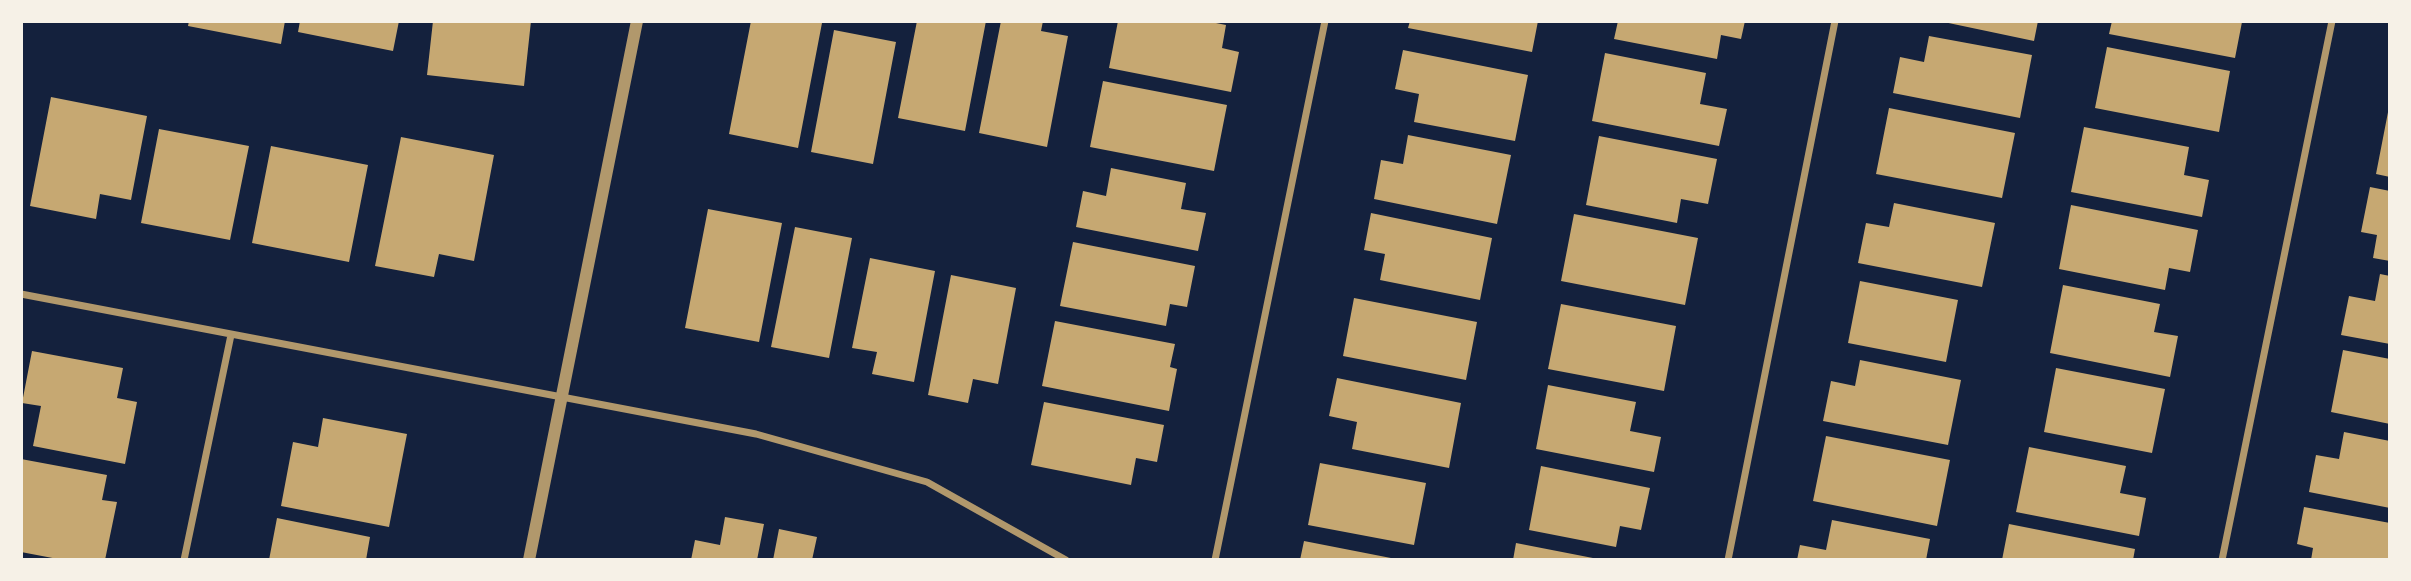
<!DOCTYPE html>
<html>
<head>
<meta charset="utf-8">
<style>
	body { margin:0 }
	#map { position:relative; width:2411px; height:581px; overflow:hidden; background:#14213d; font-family:"Work Sans",sans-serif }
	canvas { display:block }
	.frame { position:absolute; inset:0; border:23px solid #f6f1e7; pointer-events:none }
</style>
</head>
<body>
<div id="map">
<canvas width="2411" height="581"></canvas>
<div class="frame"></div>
</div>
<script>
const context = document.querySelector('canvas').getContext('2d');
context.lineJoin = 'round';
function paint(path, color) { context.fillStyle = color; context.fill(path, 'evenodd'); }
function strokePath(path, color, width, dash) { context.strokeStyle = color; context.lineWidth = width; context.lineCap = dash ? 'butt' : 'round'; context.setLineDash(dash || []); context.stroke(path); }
paint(new Path2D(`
	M189,21H285L281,44L188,26Z
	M300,21H399L393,51L298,32Z
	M433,21H531L524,86L427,75Z
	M751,21L822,23L798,148L729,134Z
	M917,21H986L965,131L898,118Z
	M1001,21H1043L1041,31L1068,36L1047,147L979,133Z
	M1118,21H1206L1226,25L1222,48L1239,52L1231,92L1109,68Z
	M1410,21H1538L1532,52L1408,28Z
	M1618,21H1745L1741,39L1721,35L1717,59L1614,39Z
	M1939,21H2038L2034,41Z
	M2112,21H2238L2242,22L2235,58L2109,34Z
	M834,30L896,42L873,164L811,152Z
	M1929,36L2032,55L2020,118L1893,93L1900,57L1924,62Z
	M2107,47L2230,71L2219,132L2095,108Z
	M1403,50L1528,75L1515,141L1414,122L1419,94L1395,89Z
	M1605,53L1706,73L1700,104L1727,109L1719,146L1592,121Z
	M1103,81L1227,105L1214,171L1090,147Z
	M51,97L147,116L131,200L100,194L96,219L30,206Z
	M2389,107H2390V177L2376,174Z
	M1889,108L2015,133L2002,198L1876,174Z
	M2084,127L2189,147L2184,175L2209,180L2202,217L2071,192Z
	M159,129L249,146L230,240L141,223Z
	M1408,135L1511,155L1497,224L1374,199L1381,160L1403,164Z
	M1599,136L1717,159L1708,204L1681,199L1677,223L1586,205Z
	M401,137L494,155L474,261L439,254L434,277L375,266Z
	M271,146L368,165L349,262L252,243Z
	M1111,168L1186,183L1181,209L1206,213L1198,251L1076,227L1083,191L1106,196Z
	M2370,187L2390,191V261L2373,258L2377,235L2361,232Z
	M1894,203L1995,223L1982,287L1858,263L1866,223L1889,227Z
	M2071,205L2198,230L2190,272L2169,268L2165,290L2059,269Z
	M708,209L782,223L759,342L685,328Z
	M1371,213L1492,238L1480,300L1380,280L1385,254L1364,250Z
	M1574,214L1698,238L1685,305L1561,281Z
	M795,227L852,238L829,358L771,347Z
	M1073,242L1195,266L1187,307L1170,304L1166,326L1060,306Z
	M870,258L935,271L914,382L872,374L877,352L852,348Z
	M2380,274L2390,276V344L2341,335L2349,296L2375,301Z
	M951,275L1016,288L998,384L973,379L968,403L928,395Z
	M1860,281L1958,300L1946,362L1848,343Z
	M2063,285L2160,304L2154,332L2178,336L2170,377L2050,353Z
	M1354,298L1477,322L1466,380L1343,356Z
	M1561,304L1676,326L1664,391L1548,369Z
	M1055,321L1175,344L1170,367L1177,369L1169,411L1042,386Z
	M2343,350L2390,359V424L2331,412Z
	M32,351L123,368L117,398L137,402L125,464L33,446L41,406L22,403Z
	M1860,360L1961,380L1948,445L1823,421L1831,381L1855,386Z
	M2056,368L2165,389L2152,453L2044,432Z
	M1337,378L1461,403L1449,468L1352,449L1357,422L1329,416Z
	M1548,385L1636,402L1630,431L1661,437L1654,472L1536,449Z
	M1044,402L1164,425L1157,462L1136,458L1131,485L1031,465Z
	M323,418L407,434L389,527L281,506L293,442L318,447Z
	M2344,432L2390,441V508L2309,492L2316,455L2339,459Z
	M1826,436L1950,460L1937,526L1813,501Z
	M2029,447L2126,466L2120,493L2146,498L2139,536L2016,512Z
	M21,459L107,475L102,500L117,502L105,560H63L21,552Z
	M1320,463L1426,483L1414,545L1308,525Z
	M1541,466L1650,488L1641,530L1620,526L1616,547L1529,530Z
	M2304,507L2390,523V560H2311L2313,548L2297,544Z
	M725,517L764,524L757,560H691L695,540L720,545Z
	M277,518L370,537L366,560H269Z
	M1832,520L1930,539L1926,560H1797L1800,545L1826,550Z
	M2009,524L2135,549L2133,560H2002Z
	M779,529L817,537L812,560H773Z
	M1304,541L1396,559L1395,560H1300Z
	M1516,543L1598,559L1597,560H1513Z`), '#c6a872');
strokePath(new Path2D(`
	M21,294L756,434L927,482L1066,560
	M184,560L231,335
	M1215,560L1325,21
	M1728,560L1835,21
	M2222,560L2332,21`), '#b1986c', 7);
strokePath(new Path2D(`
	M529,560L637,21`), '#b1986c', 12);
</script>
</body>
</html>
